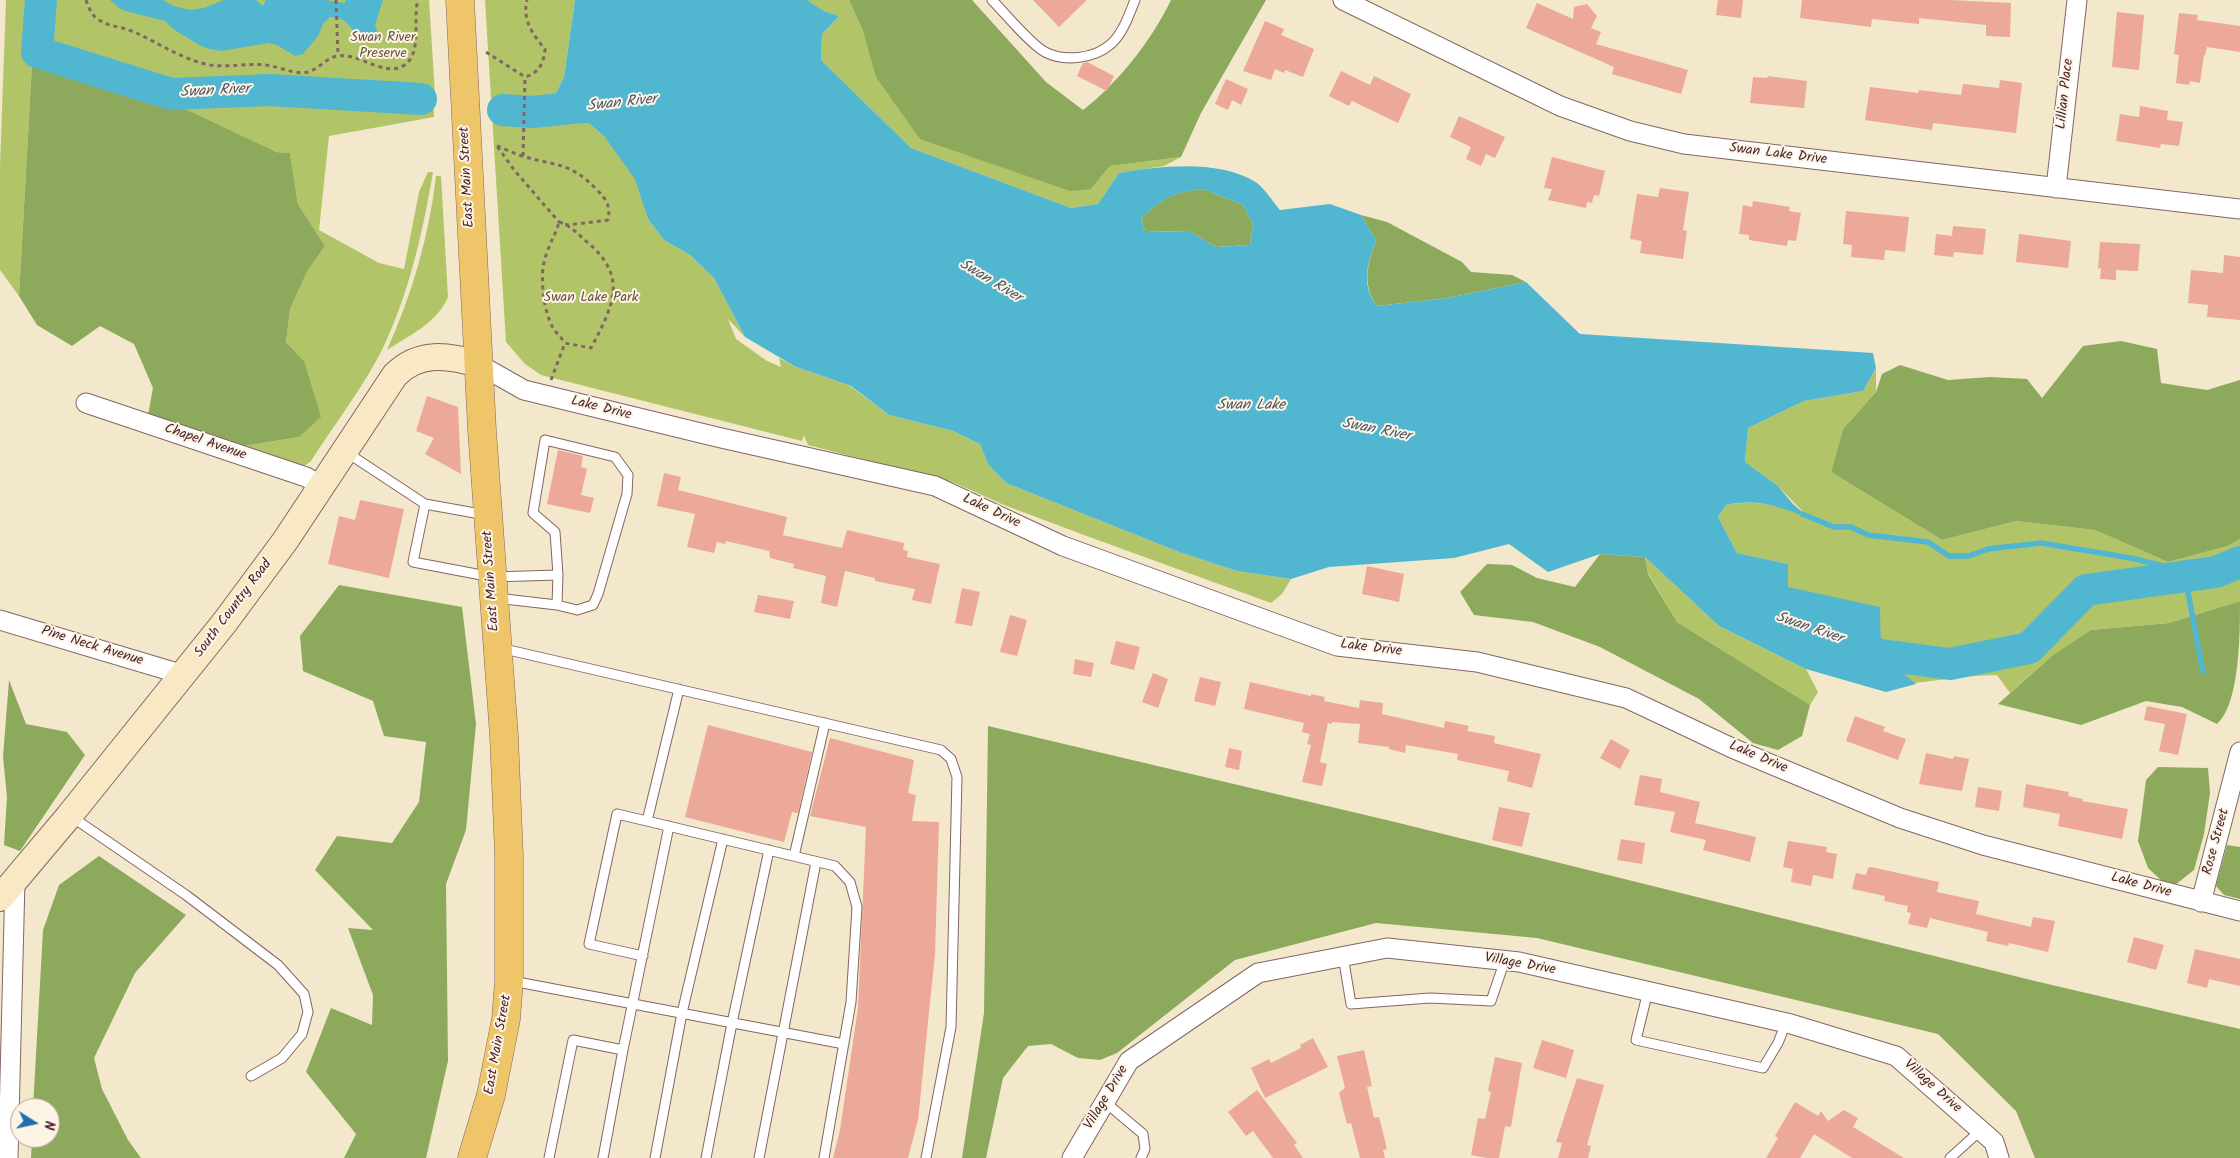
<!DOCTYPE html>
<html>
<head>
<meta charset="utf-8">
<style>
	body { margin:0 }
	#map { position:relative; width:2240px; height:1158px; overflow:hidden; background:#f3e8cc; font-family:Kalam,sans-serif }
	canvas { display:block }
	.north { position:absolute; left:10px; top:1098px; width:50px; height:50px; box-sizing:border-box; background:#fcf5e5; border:1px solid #b59f9b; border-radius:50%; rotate:100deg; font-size:14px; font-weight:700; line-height:20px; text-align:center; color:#4a1f2b }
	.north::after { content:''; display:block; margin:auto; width:18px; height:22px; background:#1f6fb2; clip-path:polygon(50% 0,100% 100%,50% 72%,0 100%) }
</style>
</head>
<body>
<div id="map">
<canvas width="2240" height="1158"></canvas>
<div class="north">N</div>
</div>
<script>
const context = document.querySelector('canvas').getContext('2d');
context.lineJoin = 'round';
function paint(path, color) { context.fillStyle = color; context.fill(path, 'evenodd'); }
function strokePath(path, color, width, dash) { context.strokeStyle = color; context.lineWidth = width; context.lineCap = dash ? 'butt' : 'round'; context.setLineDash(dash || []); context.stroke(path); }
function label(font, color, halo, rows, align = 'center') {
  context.font = font + ' Kalam,sans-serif'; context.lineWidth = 4; context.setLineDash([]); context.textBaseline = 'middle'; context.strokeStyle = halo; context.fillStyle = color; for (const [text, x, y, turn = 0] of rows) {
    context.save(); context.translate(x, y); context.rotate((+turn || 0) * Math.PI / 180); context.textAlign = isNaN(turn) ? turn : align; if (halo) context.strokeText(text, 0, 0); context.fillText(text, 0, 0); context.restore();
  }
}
paint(new Path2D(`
	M6,0H429L435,95H433L434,117L329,136L319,230L379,263L404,269L419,192L428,172H433C423,232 409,293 383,348C364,386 334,425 311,461L301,468L244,446L299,437L304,361L286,342L290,309L307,272L325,246L298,204L290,153L276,152L32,64L19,296L0,270V167Z
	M485,0H575L564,77L550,105L545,101L544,104L550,120L556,118L590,124L604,136L637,178L648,219L664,240L690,255L714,278L745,337L728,319L736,339L767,361L781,367L779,358L796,367L850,386L889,415L953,431L980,444L988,464L1006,483L1179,552L1237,571L1291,579L1282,594L1271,603L1084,535L1004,505L955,483L808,445L804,435L802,441L541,375L525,364L506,342Z
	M807,0H849L863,31L1091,189L1110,166L1181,157L1164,166L1119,173L1098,204L1071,208L911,148L821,60L822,34L839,16L824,11Z
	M436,176H441L448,297C437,323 410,335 387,350C412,294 429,237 436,176Z
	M1876,368V392L1843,429L1831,472L1942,540L2016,521L2095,530L2168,562L2228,546L2240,539V601L2169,623L2091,630L2054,654L2010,693L1997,675L1973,676L1914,683L1881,655L1788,587V564L1737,553L1718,517L1726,505C1759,499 1775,506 1807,516L1777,485L1745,462L1748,428L1804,401L1863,391Z
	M1645,557L1719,626L1806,669L1818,692L1810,705L1677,622L1648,573Z`), '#b2c468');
paint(new Path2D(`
	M849,0H972L1046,82L1083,110C1118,83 1152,40 1171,0H1266L1201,113L1181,157L1110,166L1091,189L1070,191L920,139L876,77L863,31Z
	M32,64L170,102L276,152L290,153L298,204L325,246L307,272L290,309L286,342L304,361L321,417L299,437L244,446L148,415L153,388L134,344L100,326L72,346L37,325L19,296Z
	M1203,189L1243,205L1253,224L1250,245L1216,247L1191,232L1145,231L1141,218C1165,197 1170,193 1203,189Z
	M1361,215L1387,222L1462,262L1471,272L1512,275L1526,282L1448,298L1377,306C1361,283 1368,264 1376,240Z
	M2121,341L2157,349L2161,383L2207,390L2240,380V539L2228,546L2168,562L2095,530L2016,521L1942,540L1831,472L1843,429L1876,392L1882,374L1900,365L1948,380L1990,377L2027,379L2042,398L2083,346Z
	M1600,554L1645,557L1648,574L1677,622L1810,705L1802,736L1778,750L1753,743L1699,699L1600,647L1533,622L1474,615L1460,592L1487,564L1512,565L1537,578L1575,587Z
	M339,585L462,607L476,724L466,830L446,884L448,1061L426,1158H344L356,1134L306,1072L331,1008L372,1025L373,995L348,928L373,930L315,870L337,836L392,843L419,802L426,742L384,736L373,701L303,671L300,636Z
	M2240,601C2240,633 2240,704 2217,724L2182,707L2146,701L2081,725L1998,704L2054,654L2091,630L2169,623Z
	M9,680L26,724L67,732L85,755L20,851L4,845L7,797L3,757Z
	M988,726L1395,822L2035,981L2240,1029V1158H2035L2016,1111L1938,1034L1537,938L1376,923L1235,960L1117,1053L1100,1060L1078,1058L1051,1044L1028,1046L1003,1078L986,1158H962L984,1013Z
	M2158,767L2208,768L2210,793L2204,834L2194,870L2175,885L2163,882L2148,868L2138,841L2146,780Z
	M2227,845L2240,847V899L2224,895L2216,886Z
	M99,856L186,915L135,973L94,1058L102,1089L128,1140L141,1158H31L32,1138H50V1108H33L43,930L59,885Z`), '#8daa5c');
paint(new Path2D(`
	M110,0H163L174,6L189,10L204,8L224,0H256L263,6L266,0H325L345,3L346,0H383L375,25L378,34C370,39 362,36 354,33C348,21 343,18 330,17L323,24L318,36L303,54L295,56L277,45L268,43L222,51L209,49L199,45L173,29L165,21L122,10Z
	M575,0H807L824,11L839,16L822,34L821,60L911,148L1071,208L1098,204L1119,173C1161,166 1219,159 1257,183C1265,189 1273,202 1280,210L1330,204L1361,215L1376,240C1368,264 1360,283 1377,306L1448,298L1526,282L1580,334L1873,353L1876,368L1863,391L1804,401L1748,428L1745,462L1777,485L1793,504L1808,517C1776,507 1760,498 1726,505L1718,517L1737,553L1788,564V587L1880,607L1881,655L1916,684L1886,692L1806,669L1719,626L1645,557L1600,554L1548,572L1509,544L1454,558L1329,567L1291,579L1237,571L1179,552L1006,483L988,464L980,444L953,431L889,415L851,386L796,367L745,337L714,278L690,255L664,240L648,219L635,179L604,136L590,124L556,118L548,109L564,77ZM1203,189L1243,205L1253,224L1250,245L1216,247L1191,232L1145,231L1141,218C1165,197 1171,193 1203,189Z`), '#51b6d0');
strokePath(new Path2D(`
	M1802,514L1834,527H1851L1868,535L1928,542L1949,556H1969L1988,549L2041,543L2131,558L2171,568L2185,576L2203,672`), '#51b6d0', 5.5);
strokePath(new Path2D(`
	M41,0L37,52L171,94L270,90L421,99
	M503,110L532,112L592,106
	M1839,640L1881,655L1950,664L2029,648L2086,590L2216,572L2240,562`), '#51b6d0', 32);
paint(new Path2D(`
	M1033,0H1087L1059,27Z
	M1718,0H1743L1741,18L1716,15Z
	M1802,0H1951L2011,3L2010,37L1986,36V25L1919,18V24L1872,19L1871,27L1800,18Z
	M1537,3L1573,19L1574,7L1587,4L1597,16L1591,28L1601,32L1596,44L1688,70L1681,94L1612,74L1614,67L1526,28Z
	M2117,12L2144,15L2139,70L2112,67Z
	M2179,13L2198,15L2197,20L2240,26V52L2207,47L2205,55H2204L2200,83L2190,81L2189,85L2176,83L2179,55L2174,54Z
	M1265,21L1284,29L1281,35L1314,49L1303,77L1285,70L1284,73L1275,69L1271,80L1243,71Z
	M1087,62L1114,76L1107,91L1077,76L1083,63Z
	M1341,71L1370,85L1374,76L1411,94L1398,123L1352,101L1349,106L1329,96Z
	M1768,76L1807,81L1804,108L1750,103L1753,77L1767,78Z
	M1226,79L1248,89L1241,105L1232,100L1228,110L1215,104Z
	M2000,80L2022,83L2016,133L1933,123L1932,130L1865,120L1870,87L1918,93L1919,90L1961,95L1963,84L1999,88Z
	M2140,106L2168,111L2167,120L2183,122L2179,146L2161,144L2160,148L2116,141L2120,114L2139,117Z
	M1459,116L1505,137L1495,158L1486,154L1481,166L1466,159L1471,147L1450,137Z
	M1552,157L1605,171L1599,196L1594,195L1592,203L1587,202L1586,208L1548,200L1552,189L1544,188Z
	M1660,188L1689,192L1683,230L1687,231L1683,259L1640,253L1642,241L1630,239L1637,194L1658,197Z
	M1753,201L1790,207L1789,211L1801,213L1796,241L1788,240L1787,246L1749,240V235L1739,234L1743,205L1752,207Z
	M1846,211L1909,217L1905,252L1885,250L1884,260L1851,257L1852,245L1843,244Z
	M1953,226L1986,229L1983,255L1954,252L1953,257L1934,255L1936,234L1952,236Z
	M2019,234L2071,241L2068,268L2016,262Z
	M2100,242L2140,244L2138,271L2116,270V280L2100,279L2101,268L2098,269Z
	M2224,255L2240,257V320L2207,317L2208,305L2188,303L2191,270L2223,273Z
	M427,396L458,407L461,474L425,454L434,438L416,431Z
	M558,450L583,456L581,467L587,469L581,495L594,498L590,513L547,504Z
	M664,473L681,477L678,490L787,517L783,535L842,548L847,530L904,543L903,550L908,551L907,557L940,564L931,604L912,600L915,589L875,581V578L845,571L837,607L821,603L826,576L793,568L794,564L770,558L769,551L726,541L725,544L717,542L714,553L687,547L695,514L657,506Z
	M360,500L404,509L389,578L328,564L339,516L355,520Z
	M1367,566L1404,574L1399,602L1362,594Z
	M962,588L980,592L972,626L955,623Z
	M758,595L794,601L790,619L754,612Z
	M1010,615L1027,620L1017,656L1000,652Z
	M1116,641L1140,647L1134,670L1110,664Z
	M1075,659L1094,663L1091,677L1073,674Z
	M1153,673L1168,679L1158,708L1142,702Z
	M1200,677L1221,682L1215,706L1194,701Z
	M1250,682L1311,696V694L1325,697L1324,701L1359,708L1360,700L1383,703L1382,714L1444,728L1445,721L1469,726L1467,731L1495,736L1494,743L1541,754L1532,788L1507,781L1509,771L1457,760L1458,754L1406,745L1405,753L1389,749V747L1358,743L1360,724L1332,722V724L1328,723L1320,762L1327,764L1322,786L1302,782L1311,745L1307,744L1310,734L1302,732L1304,723L1244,709Z
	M2147,706L2187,714L2178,755L2159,751L2165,724L2144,720Z
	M1855,716L1885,727L1883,731L1906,739L1898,760L1846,741Z
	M708,725L812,752L798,813L792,812L784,842L685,817Z
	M830,738L914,760L908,793L916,795L912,821L939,822L935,954L918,1120L908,1158H833L840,1130L858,1008L866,827L810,816Z
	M1611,739L1630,750L1620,769L1600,758Z
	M1229,748L1242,751L1239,770L1225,767Z
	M1926,753L1953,759L1954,756L1969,759L1962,791L1919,784Z
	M1640,775L1662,779L1660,792L1700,802L1695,823L1756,837L1750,862L1703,850L1706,840L1670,832L1675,812L1634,805Z
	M2026,784L2069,792L2068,796L2083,799L2082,801L2128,809L2122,839L2058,826L2060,814L2023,807Z
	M1978,787L2002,791L1999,811L1975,807Z
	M1499,807L1530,813L1522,847L1492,840Z
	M1621,839L1645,843L1642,864L1617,860Z
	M1788,841L1827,847L1826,852L1837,854L1833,879L1813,875L1811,886L1791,882L1793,869L1783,867Z
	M1871,867L1939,882L1937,892L1979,901L1976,914L2031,927L2033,917L2055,921L2048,952L2009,943L2008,946L1986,941L1988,932L1930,918L1927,928L1908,924L1911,913L1907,912L1908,906L1884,901L1885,896L1852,889L1856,873L1866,875L1868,868Z
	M2134,937L2164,945L2156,970L2127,962Z
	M2195,949L2240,959V986L2209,979L2207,988L2187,983Z
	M1313,1038L1328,1067L1265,1098L1251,1068L1269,1059L1271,1063L1301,1048L1300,1045Z
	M1542,1040L1574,1050L1566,1078L1533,1068Z
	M1364,1050L1372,1086L1367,1087L1374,1118L1379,1117L1387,1149L1383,1150L1385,1158H1360L1351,1123L1347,1124L1339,1093L1345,1088L1337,1056Z
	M1495,1057L1522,1063L1511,1127L1505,1126L1499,1158H1487L1471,1155L1478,1118L1485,1119L1491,1092L1488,1091Z
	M1577,1078L1604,1085L1587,1145L1591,1146L1588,1158H1558L1562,1143L1556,1142Z
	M1257,1090L1297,1143L1294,1145L1303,1158H1273L1253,1131L1246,1136L1228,1112Z
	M1795,1102L1818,1116L1821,1111L1828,1121L1844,1110L1858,1118L1853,1127L1904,1158H1852L1814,1134L1800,1158H1766L1778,1138L1775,1136Z`), '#eca898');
const lane = new Path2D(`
	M992,0C1004,12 1031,45 1045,52C1064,62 1094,59 1111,44C1123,33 1129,15 1135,0
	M346,452L425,504
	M486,515L425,504L413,562L492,577L558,575
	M496,598L557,605L577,610L593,605L598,594L627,494L628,475L615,457L545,440L533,513L555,532L558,575L557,605
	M500,648L941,750L951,759L957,777L951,1027L926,1158
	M679,689L647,821L835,866L850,882L857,907L851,1002L824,1158
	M72,817L186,895L278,965L304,994L308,1012L302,1034L282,1058L251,1076
	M794,856L825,723
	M643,956L589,944L617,814L647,821
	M1343,956L1351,1004L1430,998L1491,1001L1505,960
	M512,981L844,1044
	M1648,991L1636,1040L1763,1068L1778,1043L1786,1023
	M1105,1102L1143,1134L1145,1149L1141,1158
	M549,1158L573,1040L623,1050L669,826
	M603,1158L623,1050
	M655,1158L682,1013L723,839
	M706,1158L732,1023L769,850
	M759,1158L816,862
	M1950,1158L1981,1130`);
const street = new Path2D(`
	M1343,0L1560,106L1630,131L1684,144L2240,209
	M2056,188L2077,0
	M478,364L524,390L717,437L935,486L1063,546L1337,646L1477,662L1626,698L1732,748L1900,818L1983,845L2240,911
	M86,403L306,477L322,486
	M0,620L184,675
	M2201,902L2240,752
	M8,1158L15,880
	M1072,1158L1129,1061L1258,973L1387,948L1519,962L1791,1024L1896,1056L1994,1142L1999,1158`);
const secondary = new Path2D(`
	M0,898L69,816L225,622L285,541L395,375C419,351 448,355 478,364`);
const primary = new Path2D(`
	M460,0L482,430L504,736L509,856V981L506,1019L491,1095L472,1158`);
strokePath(lane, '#856563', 11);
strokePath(street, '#856563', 21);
strokePath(secondary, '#856563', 28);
strokePath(primary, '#856563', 29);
strokePath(new Path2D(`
	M86,0C88,6 91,13 95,17C106,27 121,26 134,32C159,43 183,60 210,65C231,68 251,62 271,66C283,68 296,75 308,72C319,69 327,57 338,56C359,53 381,75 401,67C424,57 412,18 418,0
	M336,0L338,56
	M486,52L525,77C539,73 544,63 545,49C533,35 522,20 527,0
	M497,146C505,149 513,153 522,156C555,166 571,162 597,190C606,199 611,206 608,220L568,225L559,222L515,171Z
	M523,156L525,77
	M559,222C570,225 578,234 587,242C629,277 613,306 591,348L565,343C561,337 556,333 553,328C543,310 539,274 546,255C550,243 556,234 559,222Z
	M551,380L565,343`), '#856563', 3, [4, 4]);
strokePath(lane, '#fff', 9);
strokePath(street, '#fff', 19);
strokePath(secondary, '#f8e8c3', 26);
strokePath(primary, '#eec569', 28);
label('14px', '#69513d', '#fcf5e5', [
	["Swan River",383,39],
	["Preserve",383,55],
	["Swan Lake Park",591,299]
]);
label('14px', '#4a1f2b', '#fcf5e5', [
	["Lillian Place",2066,94,-84],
	["Swan Lake Drive",1778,155,7],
	["East Main Street",468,177,-93],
	["Lake Drive",601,409,14],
	["Chapel Avenue",205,443,19],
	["Lake Drive",991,512,25],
	["East Main Street",492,581,-94],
	["South Country Road",234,609,-53],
	["Pine Neck Avenue",92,647,17],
	["Lake Drive",1371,649,7],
	["Lake Drive",1758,758,23],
	["Rose Street",2217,842,-75],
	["Lake Drive",2141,886,15],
	["Village Drive",1520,965,10],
	["East Main Street",499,1045,-80],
	["Village Drive",1932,1087,42],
	["Village Drive",1107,1098,-59]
]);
label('italic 15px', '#4c5465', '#fcf5e5', [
	["Swan River",215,92,-3],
	["Swan River",622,104,-6],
	["Swan River",990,282,31],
	["Swan Lake",1251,406],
	["Swan River",1376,431,11],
	["Swan River",1809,629,19]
]);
</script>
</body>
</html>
